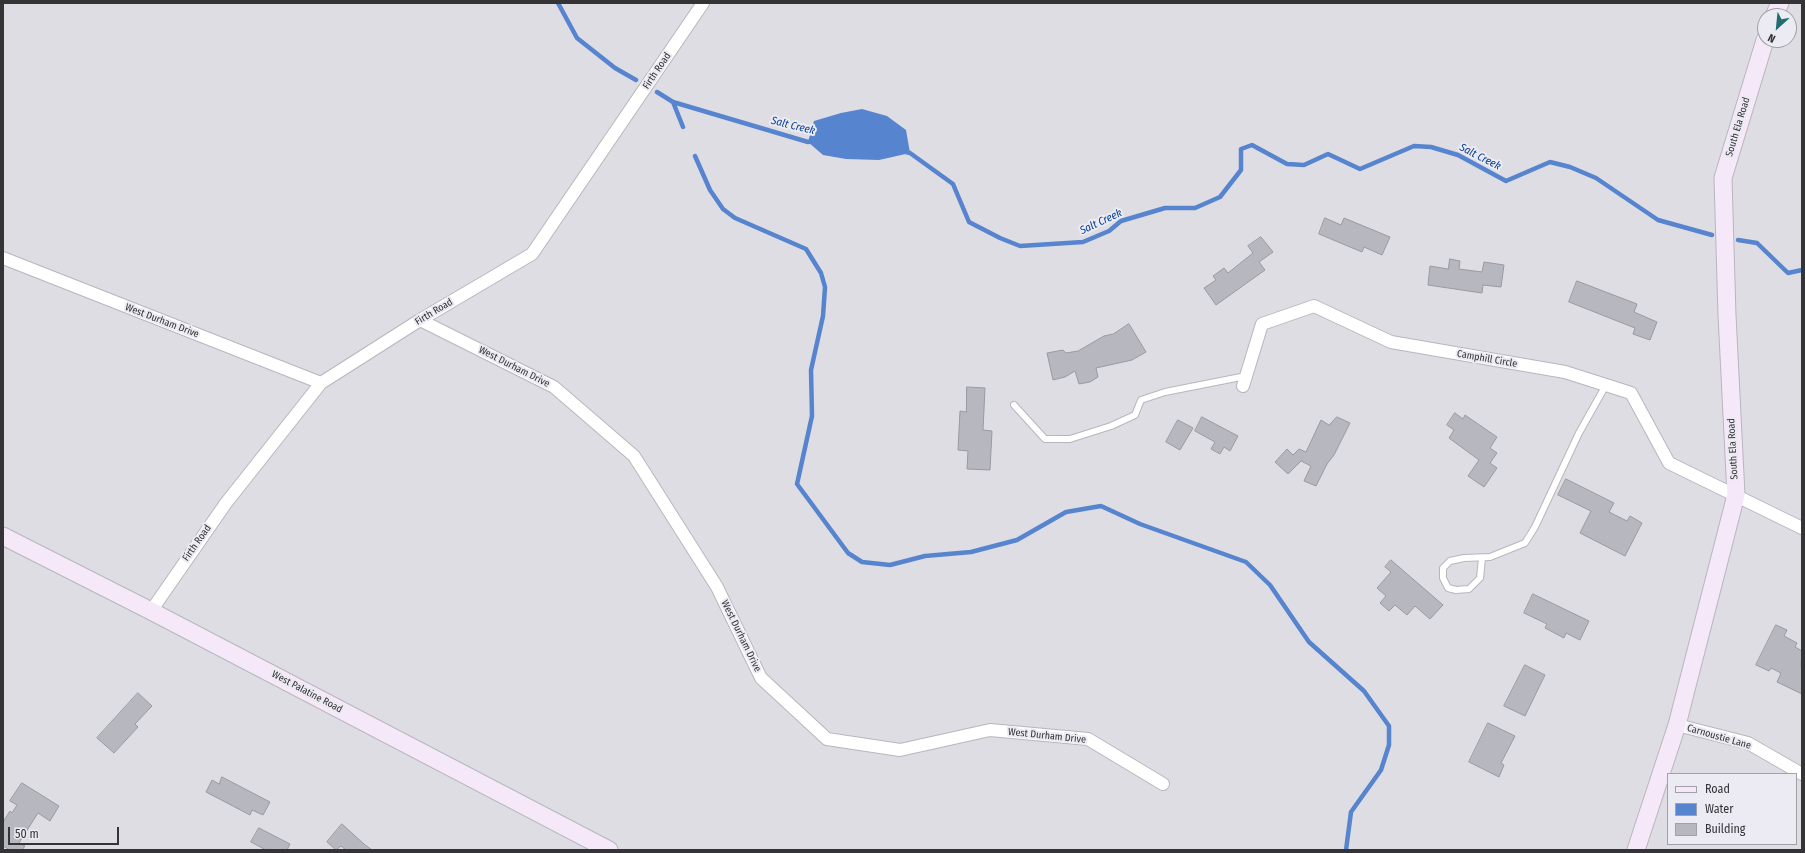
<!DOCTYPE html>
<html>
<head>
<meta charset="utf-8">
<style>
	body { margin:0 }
	#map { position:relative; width:1805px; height:853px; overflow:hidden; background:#dfdde4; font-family:"Fira Sans Condensed",sans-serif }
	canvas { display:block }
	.frame { position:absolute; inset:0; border:4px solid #343336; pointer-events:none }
	.legend { position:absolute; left:1667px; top:773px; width:130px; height:72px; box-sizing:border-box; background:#eceaf2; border:1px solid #a2a1a7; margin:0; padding:5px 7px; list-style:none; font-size:12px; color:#343336 }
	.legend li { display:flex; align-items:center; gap:8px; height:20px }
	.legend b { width:20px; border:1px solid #a2a1a7 }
	.north { position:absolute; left:1757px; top:8px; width:40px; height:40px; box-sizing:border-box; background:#eceaf2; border:1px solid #a2a1a7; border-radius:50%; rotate:207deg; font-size:11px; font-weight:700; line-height:16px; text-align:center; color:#343336 }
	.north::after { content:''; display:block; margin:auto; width:14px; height:18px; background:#216d71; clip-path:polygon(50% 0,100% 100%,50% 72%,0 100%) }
	.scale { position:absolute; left:8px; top:827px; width:111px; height:18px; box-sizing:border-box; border:2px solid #343336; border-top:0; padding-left:5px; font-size:12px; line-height:14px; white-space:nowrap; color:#343336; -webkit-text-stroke:3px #eceaf2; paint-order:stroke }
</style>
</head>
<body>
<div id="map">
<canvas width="1805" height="853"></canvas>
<div class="frame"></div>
<ul class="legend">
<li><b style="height:5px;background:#f5e8f9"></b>Road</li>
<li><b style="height:11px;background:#5684ce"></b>Water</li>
<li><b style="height:11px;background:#b6b7bf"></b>Building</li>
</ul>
<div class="north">N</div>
<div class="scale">50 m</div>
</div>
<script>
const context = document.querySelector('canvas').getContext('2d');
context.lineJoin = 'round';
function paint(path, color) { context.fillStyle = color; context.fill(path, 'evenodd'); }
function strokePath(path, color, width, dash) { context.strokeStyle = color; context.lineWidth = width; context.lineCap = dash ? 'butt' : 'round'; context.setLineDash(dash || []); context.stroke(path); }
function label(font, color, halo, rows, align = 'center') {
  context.font = font + ' "Fira Sans Condensed",sans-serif'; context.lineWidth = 4; context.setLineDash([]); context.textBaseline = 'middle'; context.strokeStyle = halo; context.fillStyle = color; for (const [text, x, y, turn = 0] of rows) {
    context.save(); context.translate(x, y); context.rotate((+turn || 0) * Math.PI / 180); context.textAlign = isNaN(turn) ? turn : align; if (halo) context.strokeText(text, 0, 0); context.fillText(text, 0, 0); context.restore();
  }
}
paint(new Path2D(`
	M862,109L887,116L906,130L910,153L879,160L846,159L823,155L808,142L814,121L841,113Z`), '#5684ce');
strokePath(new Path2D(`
	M558,3L577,38L615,68L636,80
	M657,92L673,102L808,142L813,141
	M673,102L683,127
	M906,152L910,153L953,184L969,222L1000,238L1020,246L1083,242L1109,231L1121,221L1165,208H1195L1220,197L1241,170V149L1252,145L1287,164L1304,165L1328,154L1360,169L1414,146L1431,147L1458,155L1506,181L1550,162L1570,167L1596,178L1658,220L1712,235
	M695,156L710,190L723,209L735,218L806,249L821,273L825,287L823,316L811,370L812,416L797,484L848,553L862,562L890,565L925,556L971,552L1017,540L1066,512L1101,506L1140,524L1246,562L1270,585L1309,642L1364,691L1389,726V745L1381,770L1351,812L1346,850
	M1738,240L1757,243L1788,273L1802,270`), '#5684ce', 4.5);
const building = new Path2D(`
	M1325,218L1341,225L1344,218L1390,237L1382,255L1364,247L1362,252L1319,234Z
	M1261,237L1273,252L1259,262L1265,270L1216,305L1204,288L1216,280L1213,276L1224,268L1228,273L1253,253L1248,246Z
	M1450,259L1460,261L1459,269L1482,272L1484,262L1504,265L1501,287L1483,285L1482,293L1428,285L1430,266L1448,269Z
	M1577,281L1637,304L1634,312L1657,322L1650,340L1633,334L1635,328L1569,302Z
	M1129,324L1146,352L1132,360L1096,368L1098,377L1090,382L1079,384L1075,371L1065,377L1053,380L1047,353L1063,350L1066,353L1078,351L1104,336L1113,334Z
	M967,387L985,388L983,430L992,431L990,470L967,469L968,451L958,450L960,411L966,412Z
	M1455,413L1463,419L1465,415L1497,437L1490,448L1497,453L1490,463L1497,468L1484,487L1468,476L1479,460L1449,438L1454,430L1447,425Z
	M1202,417L1238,436L1230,451L1224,447L1220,454L1211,449L1215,442L1195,431Z
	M1337,417L1350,423L1334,455L1327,464L1316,486L1304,481L1311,466L1301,461L1288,474L1275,462L1287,449L1293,455L1299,449L1306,452L1321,420L1329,425Z
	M1178,420L1193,428L1180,450L1166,442Z
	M1566,479L1614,503L1609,512L1627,521L1630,516L1642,523L1625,556L1580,533L1591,511L1558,495Z
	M1391,560L1443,605L1430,619L1415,606L1407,615L1395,605L1389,611L1380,603L1386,596L1377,588L1391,572L1385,567Z
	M1533,594L1589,621L1580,640L1566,633L1564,638L1545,628L1547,624L1524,613Z
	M1776,625L1787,630L1784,636L1797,643L1795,647L1802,651L1801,667H1802V694L1777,682L1781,673L1771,668L1769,671L1756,665Z
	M1525,665L1545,675L1525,716L1504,706Z
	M138,693L152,706L135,724L138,727L114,753L97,738Z
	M1488,723L1515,736L1501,763L1504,765L1499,777L1469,762Z
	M222,777L270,802L263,815L252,810L250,815L206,792L212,780L219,784Z
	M22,783L59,806L50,821L38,813L19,843L25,846L22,850H10L3,846V822L10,811L12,813L17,805L10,801Z
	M342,824L364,844L372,850H346L341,846L336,850L327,842Z
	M259,828L290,844L287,850H266L251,842Z`);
paint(building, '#b6b7bf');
strokePath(building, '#999aa1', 1);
const service = new Path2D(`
	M1014,405L1045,439H1070L1111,426L1135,415L1141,400L1165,392L1246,376
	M1482,558L1480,578L1469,589L1456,590L1448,588L1443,578V568L1450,561L1464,558L1490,557L1525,543L1535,527L1579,433L1606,385`);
const minor = new Path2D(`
	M3,258L321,383
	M420,320L554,387L634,456L717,587L761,678L827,739L900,750L990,730L1088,739L1163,784
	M1243,386L1262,324L1314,306L1391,342L1565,372L1631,393L1669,463L1802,528
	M151,611L226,503L321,383L420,320L532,254L703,3
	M1677,725L1748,743L1802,774`);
const secondary = new Path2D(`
	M1774,16L1780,3
	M3,536L151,611L609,850
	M1636,850L1677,725L1736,495L1727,315L1723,178L1765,40`);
strokePath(service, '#b8b6bd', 8);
strokePath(minor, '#b8b6bd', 14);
strokePath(secondary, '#b8b6bd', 19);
strokePath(service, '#fff', 6);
strokePath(minor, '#fff', 12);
strokePath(secondary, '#f5e8f9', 17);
label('10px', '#343336', '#eceaf2', [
	["Firth Road",657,71,-56],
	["South Ela Road",1738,127,-73],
	["Firth Road",434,312,-31],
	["West Durham Drive",162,321,21],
	["Camphill Circle",1487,359,10],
	["West Durham Drive",514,367,27],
	["South Ela Road",1733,449,-93],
	["Firth Road",197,543,-55],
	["West Durham Drive",741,636,64],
	["West Palatine Road",307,692,28],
	["West Durham Drive",1047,736,6],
	["Carnoustie Lane",1719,737,16]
]);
label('italic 11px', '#064098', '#eceaf2', [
	["Salt Creek",793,126,14],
	["Salt Creek",1480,157,27],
	["Salt Creek",1101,222,-25]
]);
</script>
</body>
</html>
